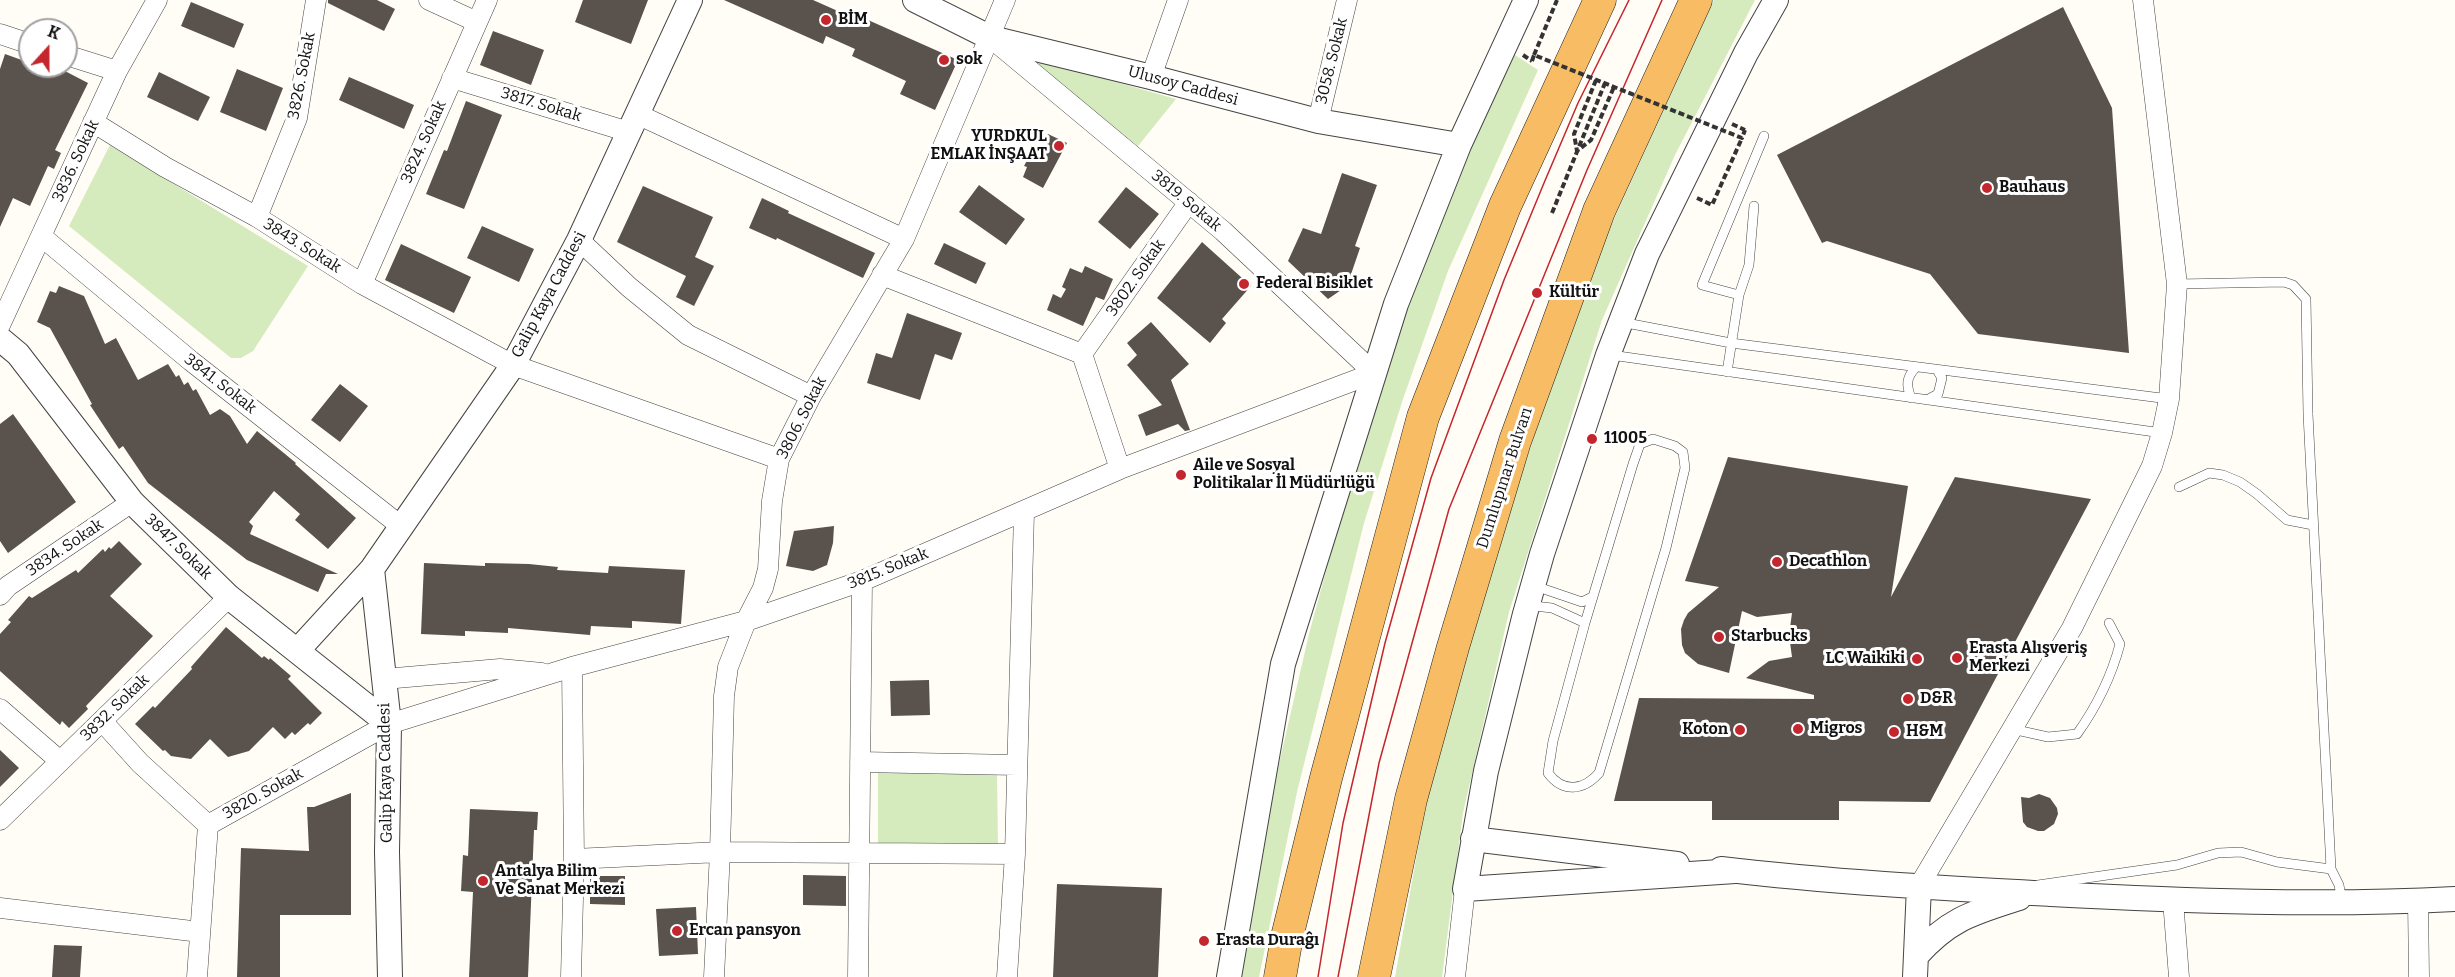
<!DOCTYPE html>
<html>
<head>
<meta charset="utf-8">
<style>
	body { margin:0 }
	#map { position:relative; width:2455px; height:977px; overflow:hidden; background:#fffdf5; font-family:Bitter,serif }
	canvas { display:block }
	.north { position:absolute; left:18px; top:18px; width:60px; height:60px; box-sizing:border-box; background:#fff; border:2px solid #a0a0a0; border-radius:50%; rotate:21deg; font-size:16px; font-weight:700; line-height:24px; text-align:center; color:#111 }
	.north::after { content:''; display:block; margin:auto; width:21px; height:27px; background:#c4262e; clip-path:polygon(50% 0,100% 100%,50% 72%,0 100%) }
</style>
</head>
<body>
<div id="map">
<canvas width="2455" height="977"></canvas>
<div class="north">K</div>
</div>
<script>
const context = document.querySelector('canvas').getContext('2d');
context.lineJoin = 'round';
function paint(path, color) { context.fillStyle = color; context.fill(path, 'evenodd'); }
function strokePath(path, color, width, dash) { context.strokeStyle = color; context.lineWidth = width; context.lineCap = dash ? 'butt' : 'round'; context.setLineDash(dash || []); context.stroke(path); }
function label(font, color, halo, rows, align = 'center') {
  context.font = font + ' Bitter,serif'; context.lineWidth = 6; context.setLineDash([]); context.textBaseline = 'middle'; context.strokeStyle = halo; context.fillStyle = color; for (const [text, x, y, turn = 0] of rows) {
    context.save(); context.translate(x, y); context.rotate((+turn || 0) * Math.PI / 180); context.textAlign = isNaN(turn) ? turn : align; if (halo) context.strokeText(text, 0, 0); context.fillText(text, 0, 0); context.restore();
  }
}
paint(new Path2D(`
	M1714,0H1755L1675,155L1602,320L1553,474L1509,612L1463,813L1442,977H1395L1433,764L1491,568L1555,372L1604,241Z
	M1512,53L1538,70L1448,271L1403,399L1364,523L1297,792L1259,977H1240L1259,850L1309,634L1372,402L1439,223Z
	M1035,59L1176,99L1138,146L1032,64Z
	M110,145L308,266L253,351L241,358H231L69,226Z
	M878,771L997,775L998,846H878Z`), '#d5ebbd');
paint(new Path2D(`
	M328,0H377L395,9L384,31L328,3Z
	M583,0H648L631,44L575,22Z
	M724,0H813L867,24L868,20L958,60L935,110L900,94L906,81L852,56L855,49L826,36L823,44Z
	M191,2L244,24L234,48L181,26Z
	M2063,7L2112,108L2129,353L1978,334L1930,274L1827,241L1822,243L1777,155Z
	M493,31L544,50L531,85L480,65Z
	M5,54L30,63V66H40L59,73L61,69L88,83L55,150L61,153L54,169L48,166L30,206L13,198L0,227V69Z
	M237,69L283,88L266,131L220,112Z
	M159,72L210,97L198,121L147,97Z
	M349,77L414,105L404,129L339,100Z
	M466,101L502,115L464,209L426,194L444,150L447,151Z
	M1048,134L1067,143L1043,188L1023,177L1027,167L1024,166L1032,151L1037,153Z
	M1342,173L1377,185L1355,246L1360,248L1347,286L1328,299L1288,261L1303,228L1321,234Z
	M979,185L1025,219L1006,245L959,212Z
	M643,186L713,217L695,257L714,266L694,306L676,297L686,276L617,242Z
	M1126,187L1159,214L1130,249L1098,222Z
	M762,198L789,211L788,213L875,253L863,278L777,238L776,240L749,228Z
	M482,226L534,249L519,282L467,258Z
	M1202,242L1251,286L1222,319L1226,323L1210,343L1157,298Z
	M944,243L986,263L976,284L934,264Z
	M401,244L471,277L454,313L385,280Z
	M1085,266L1113,279L1104,300L1096,297L1083,326L1047,310L1053,294L1061,298L1066,289L1062,287L1070,268L1082,273Z
	M59,286L84,296L105,344L116,338L138,380L168,364L176,377L179,375L184,385L188,382L193,391L196,389L210,415L220,409L230,416L247,444L257,431L296,463L295,464L356,518L328,549L295,520L300,514L274,491L249,522L253,526L250,534L338,574H326L318,592L247,560L148,483L123,446L119,449L90,405L92,404L50,328L37,322L50,291L56,293Z
	M907,313L962,333L952,360L935,354L920,400L867,383L876,353L892,358Z
	M1151,322L1189,364L1171,380L1190,430L1185,431L1178,424L1146,436L1138,415L1162,405L1127,365L1137,355L1127,343Z
	M340,384L368,406L340,442L311,420Z
	M13,414L76,502L8,553L0,541V424Z
	M1728,457L1908,486L1891,597L1955,477L2091,499L1930,802L1839,801V820H1712V801H1614L1639,698L1814,699V695L1746,678L1769,661L1792,657L1789,635L1792,613L1757,617L1742,611L1729,673L1698,664L1685,653L1682,645L1681,629L1684,620L1688,613L1719,587L1685,581Z
	M834,526L833,543L827,565L813,571L786,566L794,531Z
	M119,541L142,564L110,596L153,636L86,706L88,709L69,728L62,721L60,725L0,671V634L11,622L8,620L29,596L32,598L76,570L78,573L103,549L105,552L109,547L111,549Z
	M424,563L485,566V563L529,564L558,567L557,570L608,573L609,566L685,570L681,624L632,621V628L591,626L590,635L508,628V633L465,631V636L421,634Z
	M226,627L262,658L264,656L269,660L270,658L291,676L288,679L322,713L310,725L308,723L295,735L292,732L285,739L273,727L249,751L228,757L210,739L191,759L171,756L165,750L163,751L135,724L153,706L155,708L192,669L191,667Z
	M929,680L930,715L891,716L890,681Z
	M0,750L19,768L0,787Z
	M351,793V915H280V977H237L241,848L309,851L307,807H314Z
	M2039,794L2050,798L2057,808L2058,814L2054,824L2044,831H2038L2027,827L2023,822L2021,797L2029,798Z
	M470,809L538,812L537,830H534L528,977H469L473,892L461,891L463,855L468,856Z
	M803,875L846,876V906L803,905Z
	M590,876H625V905L590,904Z
	M1057,884L1162,888L1158,977H1053Z
	M696,907L698,954L659,956L656,909Z
	M54,945L82,946L80,977H52Z`), '#5a524d');
const service = new Path2D(`
	M2177,284L2284,282L2293,285L2306,299L2308,414L2331,869
	M1739,295L1749,265L1754,206
	M1621,322L1731,343L2169,399
	M1611,355L2162,433
	M1727,372L1739,295L1702,285L1764,136
	M1911,398C1906,385 1906,378 1916,367
	M1927,400L1938,394L1942,378L1937,370
	M1653,439L1675,446L1683,452L1685,468L1666,548L1599,773C1583,791 1563,793 1548,773L1553,741L1585,623L1633,464L1640,444Z
	M2179,487L2209,473L2223,475L2240,482L2257,494L2287,520L2313,525
	M1535,586L1582,602L1592,597
	M1529,610L1534,606L1552,608L1585,623
	M2012,729L2048,737L2077,734C2097,706 2111,678 2120,644L2109,623
	M2038,885L2177,865L2218,853L2241,852L2277,862L2331,869L2339,885L2342,902`);
const minor = new Path2D(`
	M429,0L477,22
	M0,34L30,44
	M66,55L117,71
	M1151,77L1178,0
	M452,78L629,132
	M637,114L904,239
	M1318,121L1347,0
	M93,122L165,167L257,217L362,284L513,365L779,459
	M257,217L297,118L316,0
	M41,236L191,361L402,527
	M579,240L629,287L688,335L811,396
	M882,275L1082,354L1120,469
	M362,284L487,0
	M0,325L117,71L157,0
	M1082,354L1189,202
	M0,595L8,586L132,502
	M384,679L500,669L542,673
	M0,709L60,761
	M102,721L140,763L208,825
	M860,762L1017,765
	M0,820L229,597
	M574,859L720,852L1015,854
	M1919,886L2072,628L2152,466L2162,433L2169,399L2177,284L2143,0
	M2173,900L2179,977
	M2418,901L2419,977
	M0,908L200,932
	M197,977L208,825L389,724L572,667L746,621L862,581L1120,469L1374,373L1223,231L991,38
	M571,977L574,859L572,667
	M714,977L720,852L724,696L728,667L746,621L763,588L768,569L772,501L779,459L811,396L904,239L1005,0
	M858,977L862,581
	M1007,977L1015,854L1024,512
	M1455,977L1465,889`);
const tertiary = new Path2D(`
	M915,0L991,38L1151,77L1318,121L1459,145
	M0,339L18,354L132,502L229,597L389,724
	M372,569L389,724L387,852L390,977
	M297,651L372,569L513,365L579,240L690,0
	M1473,839L1677,864
	M1721,869C1830,882 1941,888 2051,894C2185,901 2321,906 2455,899
	M1735,871L1465,889L1486,771L1525,614L1542,554L1608,355L1647,254L1746,53L1776,0
	M1916,956C1949,919 1972,913 2019,898
	M1229,977L1283,664L1396,304L1459,145L1526,0
	M1915,977L1919,886`);
const trunk = new Path2D(`
	M1280,977L1287,937L1326,778L1423,417L1505,206L1600,0
	M1374,977L1411,799L1453,647L1515,441L1599,211L1696,0`);
strokePath(service, '#444', 10);
strokePath(minor, '#444', 21);
strokePath(tertiary, '#444', 26);
strokePath(trunk, '#222', 33);
strokePath(new Path2D(`
	M1523,55L1532,61
	M1534,55L1557,0
	M1596,80L1574,134L1577,151L1591,140L1614,87
	M1732,124L1745,130
	M1697,198L1712,205L1742,138
	M1552,213L1605,83`), '#333', 4, [6, 3]);
strokePath(service, '#fff', 9);
strokePath(minor, '#fff', 20);
strokePath(tertiary, '#fff', 24);
strokePath(trunk, '#f7bc64', 32);
strokePath(new Path2D(`
	M1318,977L1343,823L1385,643L1431,478L1504,280L1544,183L1578,103L1629,0
	M1338,977L1379,763L1449,509L1587,170L1662,0`), '#c4262e', 1.5);
strokePath(new Path2D(`
	M1532,61L1534,55L1742,138L1745,130`), '#333', 4, [6, 3]);
for (const [x, y, r, color] of [
	[826,20,6,"#c4262e"],
	[944,60,6,"#c4262e"],
	[1059,146,6,"#c4262e"],
	[1987,188,6,"#c4262e"],
	[1244,284,6,"#c4262e"],
	[1537,293,6,"#c4262e"],
	[1592,439,6,"#c4262e"],
	[1181,475,6,"#c4262e"],
	[1777,562,6,"#c4262e"],
	[1719,637,6,"#c4262e"],
	[1957,658,6,"#c4262e"],
	[1917,659,6,"#c4262e"],
	[1908,699,6,"#c4262e"],
	[1798,729,6,"#c4262e"],
	[1740,730,6,"#c4262e"],
	[1894,732,6,"#c4262e"],
	[483,881,6,"#c4262e"],
	[677,931,6,"#c4262e"],
	[1204,941,6,"#c4262e"]
]) { const dot = new Path2D(); dot.arc(x, y, r, 0, 2 * Math.PI); context.fillStyle = color; context.fill(dot); strokePath(dot, '#fff', 2); }
label('bold 16px', '#111', '#fff', [
	["BİM",838,20],
	["sok",956,60],
	["YURDKUL",1047,137,"right"],
	["EMLAK İNŞAAT",1047,155,"right"],
	["Bauhaus",1999,188],
	["Federal Bisiklet",1256,284],
	["Kültür",1549,293],
	["11005",1604,439],
	["Aile ve Sosyal",1193,466],
	["Politikalar İl Müdürlüğü",1193,484],
	["Decathlon",1789,562],
	["Starbucks",1731,637],
	["Erasta Alışveriş",1969,649],
	["Merkezi",1969,667],
	["LC Waikiki",1905,659,"right"],
	["D&R",1920,699],
	["Migros",1810,729],
	["Koton",1728,730,"right"],
	["H&M",1906,732],
	["Antalya Bilim",495,872],
	["Ve Sanat Merkezi",495,890],
	["Ercan pansyon",689,931],
	["Erasta Duraĝı",1216,941]
], 'left');
label('16px', '#111', '#fff', [
	["3058. Sokak",1332,61,-76],
	["3826. Sokak",302,76,-79],
	["Ulusoy Caddesi",1183,86,15],
	["3817. Sokak",541,105,17],
	["3824. Sokak",424,142,-66],
	["3836. Sokak",76,161,-65],
	["3819. Sokak",1186,201,40],
	["3843. Sokak",302,246,32],
	["3802. Sokak",1136,278,-55],
	["Galip Kaya Caddesi",549,295,-62],
	["3841. Sokak",220,384,38],
	["3806. Sokak",802,418,-63],
	["Dumlupınar Bulvarı",1505,478,-72],
	["3847. Sokak",178,547,44],
	["3834. Sokak",65,548,-34],
	["3815. Sokak",888,569,-22],
	["3832. Sokak",115,708,-44],
	["Galip Kaya Caddesi",386,773,-91],
	["3820. Sokak",263,794,-29]
]);
</script>
</body>
</html>
